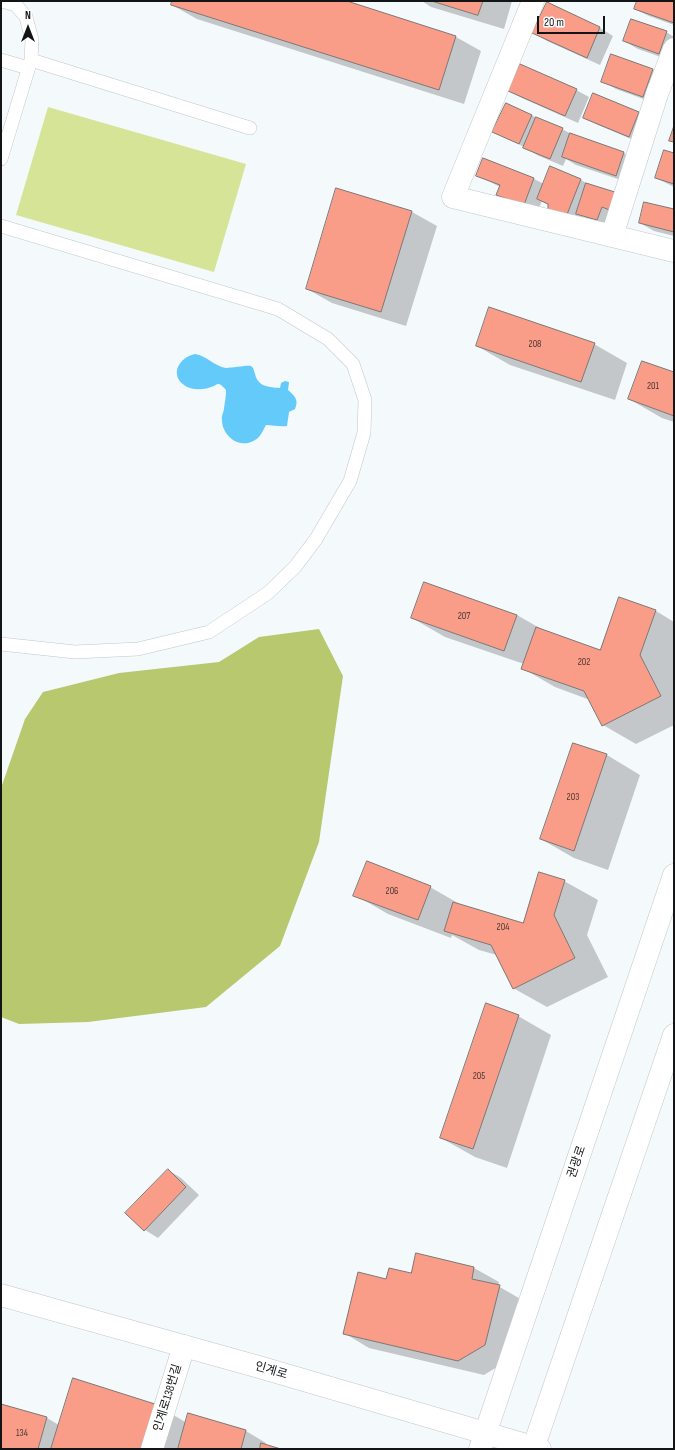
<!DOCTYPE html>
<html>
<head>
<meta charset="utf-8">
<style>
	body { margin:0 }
	#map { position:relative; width:675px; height:1450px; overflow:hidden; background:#f4f9fc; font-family:"Sofia Sans Condensed",sans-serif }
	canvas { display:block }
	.frame { position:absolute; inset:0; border:2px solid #131416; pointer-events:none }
	.north { position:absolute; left:8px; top:8px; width:40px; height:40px; -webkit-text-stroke:3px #fff; paint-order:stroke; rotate:0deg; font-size:11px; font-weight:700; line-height:16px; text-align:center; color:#131416 }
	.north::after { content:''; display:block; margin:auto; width:14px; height:18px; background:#131416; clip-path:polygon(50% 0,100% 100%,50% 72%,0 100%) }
	.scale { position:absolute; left:537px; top:16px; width:68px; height:18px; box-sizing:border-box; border:2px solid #131416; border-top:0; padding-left:5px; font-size:12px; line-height:14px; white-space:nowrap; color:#131416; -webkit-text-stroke:3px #fff; paint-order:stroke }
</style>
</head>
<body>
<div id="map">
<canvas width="675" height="1450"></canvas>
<div class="frame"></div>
<div class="north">N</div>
<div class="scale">20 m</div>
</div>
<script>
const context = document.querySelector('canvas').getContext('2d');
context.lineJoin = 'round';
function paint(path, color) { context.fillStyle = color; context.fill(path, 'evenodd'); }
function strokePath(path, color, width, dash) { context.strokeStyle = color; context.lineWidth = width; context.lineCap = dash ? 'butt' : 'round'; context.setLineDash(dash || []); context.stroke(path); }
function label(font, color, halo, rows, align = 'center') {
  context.font = font + ' "Sofia Sans Condensed","Noto Sans KR",sans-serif'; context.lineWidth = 3; context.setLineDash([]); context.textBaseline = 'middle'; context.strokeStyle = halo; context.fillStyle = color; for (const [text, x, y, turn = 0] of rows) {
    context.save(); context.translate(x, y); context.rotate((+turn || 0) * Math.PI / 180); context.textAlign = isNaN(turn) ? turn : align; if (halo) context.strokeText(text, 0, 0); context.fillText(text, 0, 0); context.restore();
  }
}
paint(new Path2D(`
	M48,107L246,164L214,272L16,215Z`), '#d5e496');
paint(new Path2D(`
	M319,629L343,676L319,842L280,946L206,1007L88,1022L19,1024L1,1017V788L25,719L43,692L119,673L219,662L259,637Z`), '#b8c86e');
paint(new Path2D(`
	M195,354C207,356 214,366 226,368C232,368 249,365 251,366C254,368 254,371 255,374C258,387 269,387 280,388L281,383L285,381L289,382L288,390C295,396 299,400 295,409L289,412L287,426C280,427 273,425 266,425C263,430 260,438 255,440C240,450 222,436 222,420C221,416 224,412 224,408C225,402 226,396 226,390C224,388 222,385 219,384C216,384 216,385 214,386C205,390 192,391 184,385C169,374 180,357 195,354Z`), '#64cafa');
paint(new Path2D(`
	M173,1H344L456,37L481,51L464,104L197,19L172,5Z
	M422,1H512L504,29L431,7Z
	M635,1H674V25L649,16L635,9L638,2Z
	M547,4L600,28L613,36L600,65L547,41L534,33Z
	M666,32L674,37V56L672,61L638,49L624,41Z
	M612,55L653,70L666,77L657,104L616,89L602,81Z
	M576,90L589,97L578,123L522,98L509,91Z
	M593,95L639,113L652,121L643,144L598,125L584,118Z
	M506,104L562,129L573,135L624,153L637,160L630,183L576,165L566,159L563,166L537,155L524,147L494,131Z
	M674,155V187L656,178Z
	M483,159L534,179L544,184L551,168L581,180L591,186L618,194L611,227L591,221L583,216L579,224L542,201L537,212L511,202L497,194L500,187L477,175Z
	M674,210V236L654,231L640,223Z
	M412,212L437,226L406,326L332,303L307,289Z
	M594,344L627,363L615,400L510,365L477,346Z
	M674,373V422L662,418L629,399Z
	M656,611L674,622V725L636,744L603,725L590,700L555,687L522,668L524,664L445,637L412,618L517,615L543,630L600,651Z
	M573,744L607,755L640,775L608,870L574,858L541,839Z
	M564,881L598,900L587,935L608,977L547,1007L513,988L497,955L479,950L452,935L451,938L388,914L355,895L430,887L463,906L524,924Z
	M518,1016L551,1035L507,1168L475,1157L441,1138Z
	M168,1170L181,1178L199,1195L158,1238L145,1230L126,1213Z
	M416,1254L474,1268L499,1282L498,1286L524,1301L510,1359L484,1375L369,1348L344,1333L387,1280L411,1274Z
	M1,1405L47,1418L59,1425L158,1406L187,1423L189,1414L246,1431L266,1443L265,1445L278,1449H1Z`), '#0003');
const building = new Path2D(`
	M172,1H347L456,36L439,90L171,5Z
	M432,1H483L478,15Z
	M637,1H674V23L634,9Z
	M547,2L600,27L587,58L532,33Z
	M631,19L667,31L659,54L623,41Z
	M611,54L653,69L643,97L601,82Z
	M520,64L577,89L565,116L508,91Z
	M593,93L639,112L629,137L583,118Z
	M506,103L532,115L519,144L492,132Z
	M536,117L563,128L550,159L523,148Z
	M674,126V142L669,141Z
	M570,133L624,152L616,176L562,157Z
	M664,150L674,153V184L655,178Z
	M483,158L534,178L524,205L496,195L500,185L476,176Z
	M550,166L581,179L566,217L548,210V204L537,199Z
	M586,183L618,193L612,211L602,207L597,220L576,214Z
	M336,188L412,211L381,312L306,289Z
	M644,202L674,209V232L639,223Z
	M489,307L595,343L581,382L476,346Z
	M642,361L674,372V416L628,399Z
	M424,582L517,615L504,651L411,618Z
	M619,597L656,610L640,655L661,696L602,726L584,691L521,669L536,627L600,650Z
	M573,743L607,754L574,851L540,839Z
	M367,861L431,886L418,920L353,896Z
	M539,872L565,880L554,915L575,958L513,989L491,945L444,931L453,902L523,923Z
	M486,1003L519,1015L473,1149L440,1138Z
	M168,1169L186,1187L144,1231L125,1213Z
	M416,1253L474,1267L472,1279L500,1285L485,1345L458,1361L343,1334L358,1272L386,1279L389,1268L411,1273Z
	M73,1378L158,1405L144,1449H51Z
	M1,1404L47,1417L38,1449H1Z
	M188,1413L246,1430L241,1449H178Z
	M261,1443L281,1449H260Z`);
paint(building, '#fa9d88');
strokePath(building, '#7c7776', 1);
const lane = new Path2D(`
	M1,60L28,68
	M31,60L250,128
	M1,159L31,60L32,40L26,17L16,5L2,1
	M1,226L278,309L328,339L353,364L365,400L364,433L350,481L316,539L295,567L268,593L209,632L138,649L75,652L1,644`);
const street = new Path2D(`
	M533,1L453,197L674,251
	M612,236L657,94L674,49
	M152,1449L184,1346`);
const secondary = new Path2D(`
	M1,1295L259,1367L540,1449
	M480,1449L674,875
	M533,1449L674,1035`);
strokePath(lane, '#c2c6ca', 14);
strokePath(street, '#c2c6ca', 23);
strokePath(secondary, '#c2c6ca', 23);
strokePath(lane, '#fff', 13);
strokePath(street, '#fff', 22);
strokePath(secondary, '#fff', 22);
label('10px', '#4d3632', null, [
	["208",535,344],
	["201",653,386],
	["207",464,616],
	["202",584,662],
	["203",573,797],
	["206",392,891],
	["204",503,927],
	["205",479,1076],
	["134",22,1433]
]);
label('12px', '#131416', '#fff', [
	["권광로",577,1162,-71],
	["인계로",271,1371,16],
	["인계로138번길",168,1398,-73]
]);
</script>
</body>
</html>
